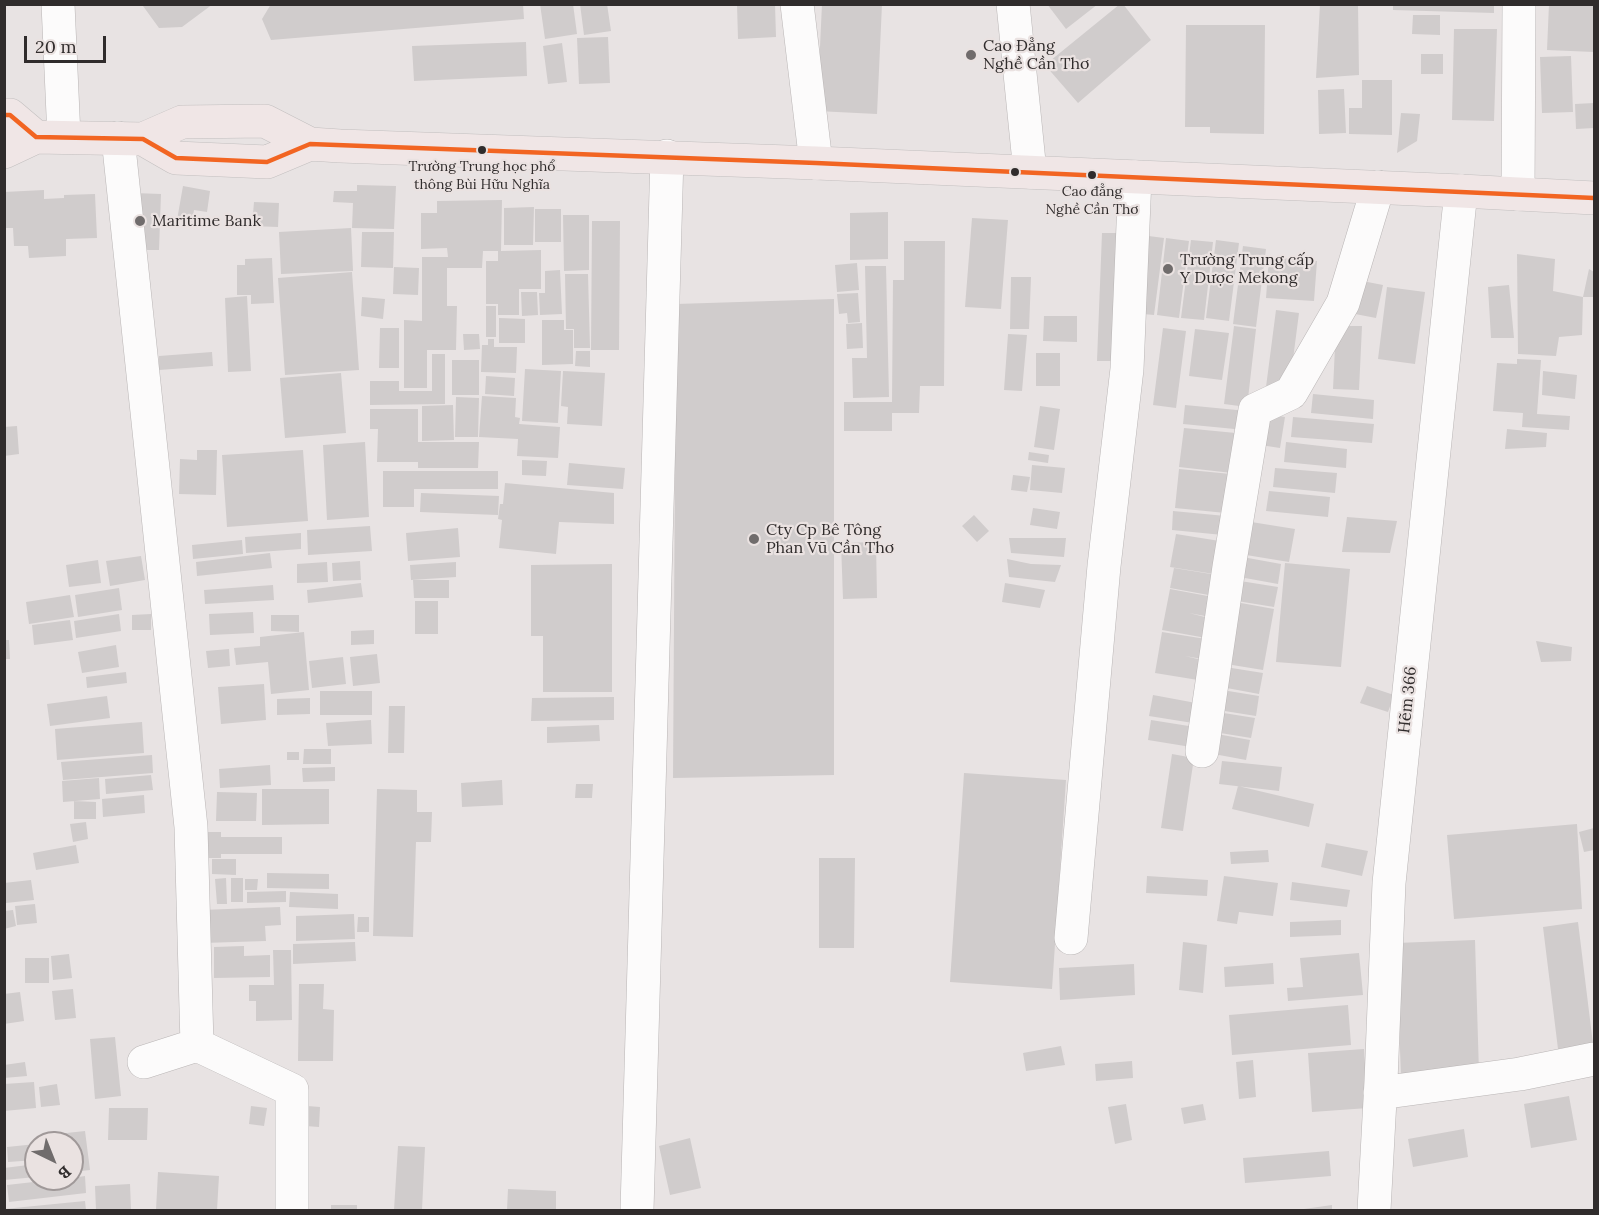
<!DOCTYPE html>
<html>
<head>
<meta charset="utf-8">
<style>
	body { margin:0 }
	#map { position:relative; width:1599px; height:1215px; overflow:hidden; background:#e8e3e3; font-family:Lora,serif }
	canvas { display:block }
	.frame { position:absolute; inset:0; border:6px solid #302c2c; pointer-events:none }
	.north { position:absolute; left:24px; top:1131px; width:60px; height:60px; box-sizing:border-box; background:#eae2e1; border:2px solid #a09999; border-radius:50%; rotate:137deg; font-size:16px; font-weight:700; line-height:24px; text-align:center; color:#302c2c }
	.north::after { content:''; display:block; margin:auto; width:21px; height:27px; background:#706c6c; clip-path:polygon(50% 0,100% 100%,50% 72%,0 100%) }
	.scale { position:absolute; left:24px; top:36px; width:82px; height:27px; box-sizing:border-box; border:3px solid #302c2c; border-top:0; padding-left:8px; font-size:18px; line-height:21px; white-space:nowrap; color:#302c2c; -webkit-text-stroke:4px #eae2e1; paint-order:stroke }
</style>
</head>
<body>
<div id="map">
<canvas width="1599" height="1215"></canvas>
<div class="frame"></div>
<div class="north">B</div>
<div class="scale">20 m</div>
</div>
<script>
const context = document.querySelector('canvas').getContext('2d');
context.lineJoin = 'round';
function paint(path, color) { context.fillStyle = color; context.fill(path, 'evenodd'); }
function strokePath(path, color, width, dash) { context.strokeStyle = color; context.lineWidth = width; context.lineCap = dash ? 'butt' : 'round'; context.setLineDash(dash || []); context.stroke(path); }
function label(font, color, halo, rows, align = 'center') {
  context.font = font + ' Lora,serif'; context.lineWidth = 4.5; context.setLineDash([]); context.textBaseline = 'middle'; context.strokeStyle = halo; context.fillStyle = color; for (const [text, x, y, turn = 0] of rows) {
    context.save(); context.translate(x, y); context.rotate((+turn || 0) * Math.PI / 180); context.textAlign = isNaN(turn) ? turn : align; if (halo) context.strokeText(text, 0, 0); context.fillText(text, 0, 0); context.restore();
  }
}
paint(new Path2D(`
	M144,4H213L182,27L159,28L143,6Z
	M271,4H523L524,19L271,40L262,19Z
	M540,4H573L577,34L545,39Z
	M580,4H607L611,31L584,35Z
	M737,4H775L776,37L738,39Z
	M822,4H882L877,114L817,111Z
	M1047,4H1098L1066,29Z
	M1120,4H1123L1151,40L1078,103L1045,65Z
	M1320,4H1358L1359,75L1316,78Z
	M1393,4H1494V13L1393,10Z
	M1549,4H1594V52L1547,50Z
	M1413,15H1440V35L1412,34Z
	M1186,25H1265L1264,134L1210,133V127H1185Z
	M1454,29H1497L1494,121L1452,120Z
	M608,37L610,83L579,84L577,38Z
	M526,42L527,76L414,81L412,46Z
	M562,43L567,82L548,84L543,46Z
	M1421,54H1443V74H1421Z
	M1571,56L1573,112L1542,113L1540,57Z
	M1362,80H1392V135L1349,134V108H1362Z
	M1344,89L1346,133L1319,134L1318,90Z
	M1594,103V128L1576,129L1575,104Z
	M1401,113L1420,114L1417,141L1397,153Z
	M357,185L396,186L394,229L352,228L353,203L333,202L334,191H357Z
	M183,186L210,191L207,212L194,210L192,222L177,220Z
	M44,190V199L64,198V195L95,194L97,238L66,239V256L29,258L28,246H14L13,228H4V192Z
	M134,193L161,194L159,250H134Z
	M502,200L501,251L541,250V289H519V315H498V304H486V261H498V251H483L482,268H447V306H457L456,350H427V388H404V320L422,321V257H448L447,248L421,249V213H437V201Z
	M254,202L279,203L278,227L252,226Z
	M534,207L533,245H504V208Z
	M535,209H561V242H535Z
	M888,212V259L850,260V213Z
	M563,215H589V270L564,271Z
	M972,218L1008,220L1001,309L965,307Z
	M592,221H620L619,350H591Z
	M351,228L353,271L281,274L279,232Z
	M362,232H394L393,268L361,267Z
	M1102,233H1120L1115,361H1097Z
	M1141,235L1164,238L1154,315L1132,313Z
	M1166,238L1189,241L1179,318L1157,315Z
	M1191,240L1213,242L1204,320L1181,318Z
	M1216,240L1239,243L1229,321L1206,318Z
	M904,241H945L944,386H920L919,413H892V431H844V402H892L893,280H904Z
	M1243,246L1266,249L1256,327L1233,324Z
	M1517,254L1555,259L1553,291L1583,297L1582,335L1559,337L1556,356L1518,354Z
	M1269,257L1317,261L1314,301L1266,298Z
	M272,258L274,303L251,304V295H237V265H245V259Z
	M857,263L859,290L837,292L835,265Z
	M865,266H886L889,397L853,398L852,358H867Z
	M394,267L419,268L418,295L393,294Z
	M1589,269L1594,272V297H1583Z
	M560,270L562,314L540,315L539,293H545V271Z
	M352,272L359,370L285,375L278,278Z
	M565,274H588L590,348H574V329H566Z
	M1011,277H1031L1029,329H1010Z
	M1357,280L1383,285L1376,318L1350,313Z
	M1509,285L1514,338H1491L1488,287Z
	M1387,287L1425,292L1415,364L1378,359Z
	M521,292H537L538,315L522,316Z
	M858,293L860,322L848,323L847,313L839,314L837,294Z
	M247,296L251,371L228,372L225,298Z
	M362,297L385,299L383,319L361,316Z
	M834,299V775L673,778L676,304Z
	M486,306H496V337H486Z
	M1276,310L1299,313L1289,390L1266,387Z
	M1044,316H1077V342L1043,341Z
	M499,318L525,319V343H499Z
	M542,320H564V330H573V364L542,365Z
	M862,323L863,348L847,349L846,324Z
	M1234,326L1256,329L1247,407L1224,404Z
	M1336,326H1362L1359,390L1333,389Z
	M380,328H399V368H379Z
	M1163,328L1186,331L1176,408L1153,405Z
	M1195,329L1229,333L1222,380L1189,376Z
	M463,334H479L480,349L464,350Z
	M1008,334L1027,335L1022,391L1004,390Z
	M488,339H494V347H517L516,373L481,372L482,345H488Z
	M576,351H590V367L575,366Z
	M212,352L213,366L159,370V356Z
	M1036,353H1060V386H1036Z
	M432,354H445V404L370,405V381H399V391H432Z
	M1517,359L1541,360L1537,414L1570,416L1569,430L1522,427L1523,413L1493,411L1497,363L1517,364Z
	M452,360H479V395H452Z
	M525,369L561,371L558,423L522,421Z
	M563,371L605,373L602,426L567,424L568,407L561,406Z
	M1543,371L1577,375L1575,399L1542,395Z
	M341,373L346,433L285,438L280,378Z
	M486,376L515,378L514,396L485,394Z
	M1313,394L1374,400L1373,419L1311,413Z
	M482,396L516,398L515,417L520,418L519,424L560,427L558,458L517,456L518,439L479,437Z
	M456,397L479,398L478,437H455Z
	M453,405L454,440L422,441V406Z
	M1185,405L1247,411L1245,430L1183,424Z
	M1040,406L1060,409L1054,450L1034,447Z
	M370,409H418V442H479L478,468H418V462H377L378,429H370Z
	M1260,413L1285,417L1280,448L1254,444Z
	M1293,417L1374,424L1372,443L1291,437Z
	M17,426L19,454L4,456V427Z
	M1184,428L1246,434L1241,474L1179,467Z
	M1507,429L1547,433L1546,447L1505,449Z
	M365,442L369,517L327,520L323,445Z
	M1286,442L1347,449L1346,468L1284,462Z
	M197,450H217L216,495L179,494L180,459L197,460Z
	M303,450L308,521L227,527L222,455Z
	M1029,452L1049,455L1048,463L1028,460Z
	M522,460L547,461L546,476L522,475Z
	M569,463L625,468L623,489L567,485Z
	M1032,465L1065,468L1062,493L1030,490Z
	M1275,468L1337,473L1335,493L1273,487Z
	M1179,469L1241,475L1236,514L1175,508Z
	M383,471H498V489H414V507H383Z
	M1013,475L1030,477L1027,492L1011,490Z
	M505,483L614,493V524L559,522L556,554L499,548L502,520L498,519L500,504H503Z
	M1269,491L1330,497L1328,517L1266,511Z
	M421,493L499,496L498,515L420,512Z
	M1033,508L1060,512L1057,529L1030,525Z
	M1173,511L1236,517L1233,536L1172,530Z
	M974,515L989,531L977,542L962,526Z
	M1347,517L1397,521L1390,553L1342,552Z
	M1245,521L1295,529L1289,562L1240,554Z
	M370,526L372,551L308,555L307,530Z
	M458,528L460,557L408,561L406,533Z
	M301,533V549L246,553L245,537Z
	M1176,534L1226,542L1220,575L1170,567Z
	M1009,538H1066L1064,557L1011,553Z
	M242,540L243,554L193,559L192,545Z
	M876,542L877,598L843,599L841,543Z
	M270,553L272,568L197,576L196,562Z
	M141,556L145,580L110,586L106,561Z
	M1237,556L1281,564L1278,584L1234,576Z
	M1007,559L1031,564L1061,565L1055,582L1009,577Z
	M98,560L101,583L69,587L66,565Z
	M360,561L361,580L333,581L332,563Z
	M327,562L328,582L297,583V564Z
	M456,562V577L411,580L410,565Z
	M1285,563L1350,569L1341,667L1276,662Z
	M612,564V692H543V636H531V565Z
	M1174,568L1217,575L1214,596L1170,588Z
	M413,580H449V598H414Z
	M1234,580L1278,587L1274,607L1231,600Z
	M361,583L363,597L308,603L307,590Z
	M1005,583L1045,590L1040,608L1002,602Z
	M273,585L274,600L205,604L204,590Z
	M119,588L122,610L78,617L75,595Z
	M1170,589L1213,597L1210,617L1189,613L1209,618L1206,638L1162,630Z
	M70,595L74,617L29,624L26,602Z
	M415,601H438V634H415Z
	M1230,601L1274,609L1263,670L1220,663Z
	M253,612L254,633L210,635L209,614Z
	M119,614L121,631L76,638L74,621Z
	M151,614V630H132V615Z
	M271,615H299V632L271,631Z
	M70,620L73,640L34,645L32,625Z
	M374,630V644L351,645V631Z
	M304,632L309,690L271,694L268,662L236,665L234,648L260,646V637Z
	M1162,632L1206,639L1202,659L1185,656L1202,660L1198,680L1155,673Z
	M4,640H9L10,659H4Z
	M1536,641L1572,647L1571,661L1541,662Z
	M116,645L119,667L82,673L78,652Z
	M229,649L230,666L208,668L206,651Z
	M377,654L380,683L353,686L350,657Z
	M343,657L346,684L312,688L309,661Z
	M1219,666L1263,673L1259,694L1216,686Z
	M126,672L127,683L87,688L86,677Z
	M264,684L266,720L221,724L218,687Z
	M1367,686L1394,695L1388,712L1360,703Z
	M1216,689L1259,696L1256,716L1212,709Z
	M320,691H372V715H320Z
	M1153,695L1196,703L1193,723L1149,716Z
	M107,696L110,718L50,726L47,704Z
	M614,697V720L531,721L532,698Z
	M310,698V714L277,715V699Z
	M389,706H405L404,753H388Z
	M1211,711L1255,718L1251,738L1208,731Z
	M371,720L372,744L328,746L326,723Z
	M1151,720L1195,727L1191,747L1148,740Z
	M142,722L144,753L57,760L55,729Z
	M599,725L600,741L547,743V727Z
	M1206,732L1250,740L1246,760L1203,752Z
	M304,749H331V764H303Z
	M287,752H299V760H287Z
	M1172,754L1194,758L1183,831L1161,828Z
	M152,755L153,773L63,780L61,762Z
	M1222,761L1282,767L1279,791L1219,784Z
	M270,765L271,785L220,788L219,769Z
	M335,767V781L303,782L302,768Z
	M964,773L1066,780L1052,989L950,982Z
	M151,775L153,790L106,794L105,779Z
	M99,778L100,799L63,802L62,781Z
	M502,780L503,805L462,807L461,783Z
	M576,784H593L592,798H575Z
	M1238,786L1314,804L1309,827L1232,809Z
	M262,789H329V824L262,825Z
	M377,789L417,790V812H432L431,842H416L413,937L373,936Z
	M217,792L257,793L256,821H216Z
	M144,795L145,813L103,817L102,799Z
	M74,801L96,802V819H74Z
	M86,822L88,839L73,842L70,824Z
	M1577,824L1582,909L1454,919L1447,835Z
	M1594,828V850L1584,852L1579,832Z
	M198,832H221V837H282V854H221V858H198Z
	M1326,843L1368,851L1362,876L1321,867Z
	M76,845L79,863L36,870L33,853Z
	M1268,850L1269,862L1231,864L1230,852Z
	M819,858H855L854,948H819Z
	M212,859H236V875L212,874Z
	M267,873L329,874V889L267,888Z
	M1147,876L1208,880L1207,896L1146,893Z
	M1224,876L1278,883L1273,916L1239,912L1237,924L1217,921Z
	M226,878L227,904H217L215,879Z
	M231,878H243V902H231Z
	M245,879H258L257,890H245Z
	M31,880L34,900L6,903L4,883Z
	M1292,882L1350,890L1347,907L1290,900Z
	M286,891V902L247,903V892Z
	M290,892L338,894V909L289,907Z
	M35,904L37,923L17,925L15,906Z
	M280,907L281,925L265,926L266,941L203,943L202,910Z
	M13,910L16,926L4,929V911Z
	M354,914L355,939L296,941V916Z
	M358,917H369V932H357Z
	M1341,920V935L1290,937V922Z
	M1578,922L1593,1044L1558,1049L1543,927Z
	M1475,940L1479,1073L1401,1076L1396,943Z
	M355,942L356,961L293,964V944Z
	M1183,942L1207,945L1203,993L1179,990Z
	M244,946V956L270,955V977L214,978V947Z
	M273,950H291L292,1020L256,1021V1001H249V985H274Z
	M1359,953L1363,995L1288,1001L1287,988L1303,987L1300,958Z
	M69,954L72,978L53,980L51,956Z
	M25,958H49V983H25Z
	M1273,963L1274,984L1225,987L1224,967Z
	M1134,964L1135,995L1060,1000L1059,968Z
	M299,984H324L323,1009L334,1010L333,1061H298Z
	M73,989L76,1018L55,1020L52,991Z
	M20,992L24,1021L4,1024V994Z
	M1348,1005L1351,1045L1232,1055L1229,1015Z
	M115,1037L121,1096L95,1099L90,1039Z
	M1061,1046L1065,1065L1026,1071L1023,1053Z
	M1364,1049L1368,1108L1312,1112L1308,1053Z
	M1253,1060L1256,1097L1239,1099L1236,1062Z
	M1132,1061L1133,1078L1096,1081L1095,1064Z
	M25,1062L27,1076L4,1078V1065Z
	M34,1082L36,1108L4,1111V1084Z
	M57,1084L60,1105L41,1107L39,1087Z
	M1569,1096L1577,1140L1531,1148L1524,1104Z
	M1126,1104L1132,1140L1115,1144L1108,1107Z
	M1203,1104L1206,1120L1184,1124L1181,1108Z
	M251,1106L267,1108L264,1126L249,1124Z
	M307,1106L320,1107L319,1127L306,1126Z
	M109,1108H148L147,1140H108Z
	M1464,1129L1468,1157L1413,1167L1408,1139Z
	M85,1131L90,1170L72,1172V1143H49L48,1135Z
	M690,1138L701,1188L670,1195L659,1146Z
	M36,1144V1160L8,1162L7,1147Z
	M398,1146L425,1147L422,1210H394Z
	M1329,1151L1331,1176L1245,1183L1243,1158Z
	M36,1164V1177L4,1180V1168Z
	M158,1172L219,1176L217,1210H156Z
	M85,1176L86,1193L9,1202L7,1185L60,1179H72V1178Z
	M130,1184L131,1210H96L95,1186Z
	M508,1189L556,1191V1210H507Z
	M85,1201L86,1210H4V1209Z
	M331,1205H357V1210H331Z
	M1332,1205V1210H1304V1209Z`), '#d0cccc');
const minor = new Path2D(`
	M58,4L64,137
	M797,4L816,163
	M1013,4L1030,172
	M118,138L191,827L197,1045L144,1062
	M1518,194L1519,4
	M1202,751L1229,567L1255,410L1291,393L1343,303L1378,187
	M1071,938L1104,566L1127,369L1135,177
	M197,1045L292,1090V1210
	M1380,1093L1520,1074L1594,1059
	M637,1210L667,156
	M1374,1210L1381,1081L1389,883L1461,191`);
const highway = new Path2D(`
	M4,115H10L36,137
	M143,139L176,158L267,162L310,144
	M4,152L36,137L143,139L182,122L265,121L310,144L340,146L816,163L1461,191L1594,198`);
strokePath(minor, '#b9b5b5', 34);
strokePath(highway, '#c2bfbf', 34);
strokePath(minor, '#fcfbfb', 33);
strokePath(highway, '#f0e6e6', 33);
strokePath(new Path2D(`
	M4,115H10L36,137L143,139L176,158L267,162L310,144L816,163L1594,198`), '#f26522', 4.5);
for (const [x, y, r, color] of [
	[971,55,6,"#706c6c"],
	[482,150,5,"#302c2c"],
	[1015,172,5,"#302c2c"],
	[1092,175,5,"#302c2c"],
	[140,221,6,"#706c6c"],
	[1168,269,6,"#706c6c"],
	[754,539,6,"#706c6c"]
]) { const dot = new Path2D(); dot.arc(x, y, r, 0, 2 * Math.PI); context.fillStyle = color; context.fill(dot); strokePath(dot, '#eae2e1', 2); }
label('14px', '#302c2c', '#eae2e1', [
	["Trường Trung học phổ",482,167],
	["thông Bùi Hữu Nghĩa",482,185],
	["Cao đẳng",1092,192],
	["Nghề Cần Thơ",1092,210]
]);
label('16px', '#302c2c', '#eae2e1', [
	["Cao Đẳng",983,46],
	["Nghề Cần Thơ",983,64],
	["Maritime Bank",152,221],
	["Trường Trung cấp",1180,260],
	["Y Dược Mekong",1180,278],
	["Cty Cp Bê Tông",766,530],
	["Phan Vũ Cần Thơ",766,548]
], 'left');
label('16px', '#302c2c', '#eae2e1', [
	["Hẽm 366",1408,700,-84]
]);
</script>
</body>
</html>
